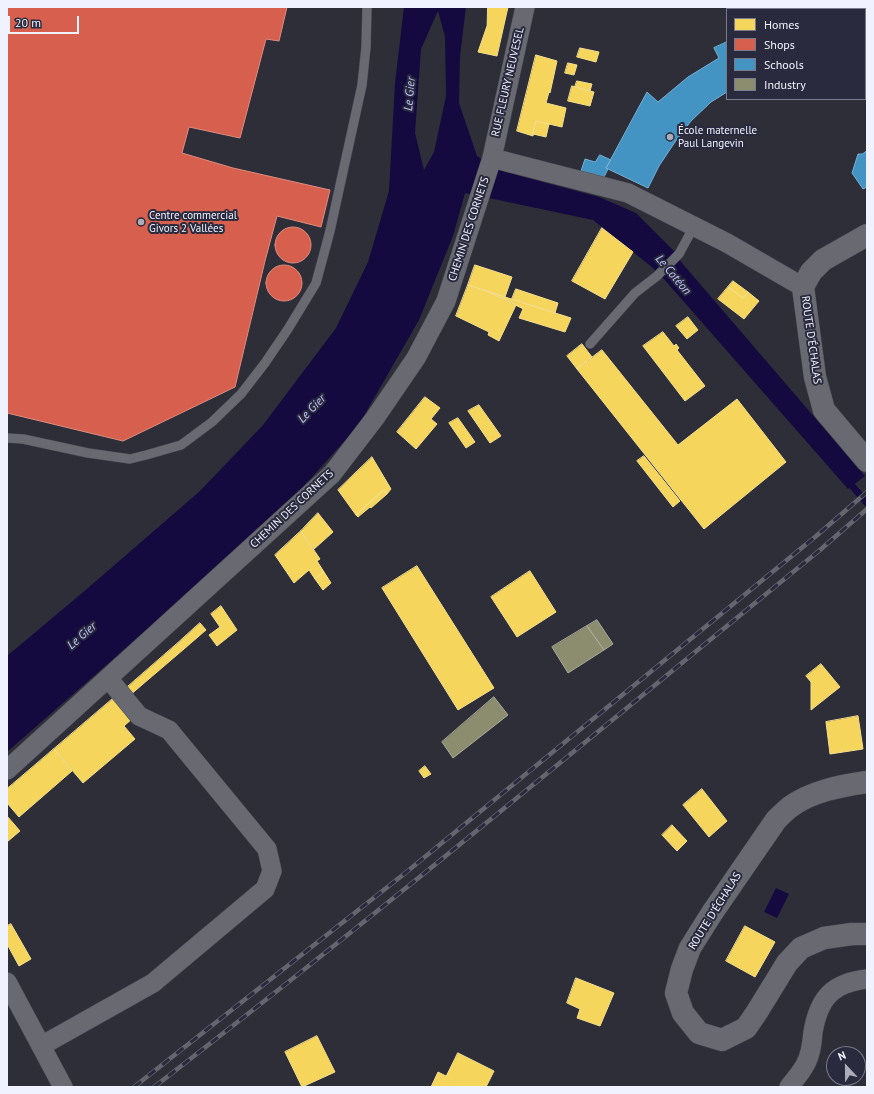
<!DOCTYPE html>
<html>
<head>
<meta charset="utf-8">
<style>
	body { margin:0 }
	#map { position:relative; width:874px; height:1094px; overflow:hidden; background:#2e2e39; font-family:"PT Sans",sans-serif }
	canvas { display:block }
	.frame { position:absolute; inset:0; border:8px solid #f1f2ff; pointer-events:none }
	.legend { position:absolute; left:726px; top:8px; width:140px; height:92px; box-sizing:border-box; background:#292a3d; border:1px solid #797a8b; margin:0; padding:5px 7px; list-style:none; font-size:12px; color:#f1f2ff }
	.legend li { display:flex; align-items:center; gap:8px; height:20px }
	.legend b { width:20px; border:1px solid #797a8b }
	.north { position:absolute; left:826px; top:1046px; width:40px; height:40px; box-sizing:border-box; background:#292a3d; border:1px solid #797a8b; border-radius:50%; rotate:338deg; font-size:11px; font-weight:700; line-height:16px; text-align:center; color:#f1f2ff }
	.north::after { content:''; display:block; margin:auto; width:14px; height:18px; background:#adadba; clip-path:polygon(50% 0,100% 100%,50% 72%,0 100%) }
	.scale { position:absolute; left:8px; top:16px; width:71px; height:18px; box-sizing:border-box; border:2px solid #f1f2ff; border-top:0; padding-left:5px; font-size:12px; line-height:14px; white-space:nowrap; color:#f1f2ff; -webkit-text-stroke:3px #292a3d; paint-order:stroke }
</style>
</head>
<body>
<div id="map">
<canvas width="874" height="1094"></canvas>
<div class="frame"></div>
<ul class="legend">
<li><b style="height:11px;background:#f6d55c"></b>Homes</li>
<li><b style="height:11px;background:#d6604d"></b>Shops</li>
<li><b style="height:11px;background:#4393c3"></b>Schools</li>
<li><b style="height:11px;background:#8c8c6e"></b>Industry</li>
</ul>
<div class="north">N</div>
<div class="scale">20 m</div>
</div>
<script>
const context = document.querySelector('canvas').getContext('2d');
context.lineJoin = 'round';
function paint(path, color) { context.fillStyle = color; context.fill(path, 'evenodd'); }
function strokePath(path, color, width, dash) { context.strokeStyle = color; context.lineWidth = width; context.lineCap = dash ? 'butt' : 'round'; context.setLineDash(dash || []); context.stroke(path); }
function label(font, color, halo, rows, align = 'center') {
  context.font = font + ' "PT Sans",sans-serif'; context.lineWidth = 4; context.setLineDash([]); context.textBaseline = 'middle'; context.strokeStyle = halo; context.fillStyle = color; for (const [text, x, y, turn = 0] of rows) {
    context.save(); context.translate(x, y); context.rotate((+turn || 0) * Math.PI / 180); context.textAlign = isNaN(turn) ? turn : align; if (halo) context.strokeText(text, 0, 0); context.fillText(text, 0, 0); context.restore();
  }
}
paint(new Path2D(`
	M404,7H466L460,56L459,103L477,156L498,170L599,197L636,213L674,251L682,263L865,476L848,489L663,278L653,268L593,220L465,193L453,236L419,320L358,426L303,487L168,611L7,752V656L88,588L200,491L263,425L336,328L368,262L389,191L395,83ZM438,11L445,37L446,96L434,152L424,170L415,133L421,49Z
	M776,888L789,894L777,918L764,912Z`), '#150a3f');
const homes = new Path2D(`
	M488,7H508L497,56L478,52L487,26Z
	M580,48L599,52L596,62L577,57Z
	M536,55L557,61L550,93L549,92L546,103L566,108L562,127L536,121L533,136L517,131Z
	M568,63L577,65L574,75L565,73Z
	M577,81L592,84L590,91L575,87Z
	M572,86L594,92L590,106L568,101Z
	M536,121L549,124L546,137L533,134Z
	M602,228L633,252L605,299L572,281Z
	M475,265L512,277L505,297L468,285Z
	M733,281L748,292L743,298L728,287Z
	M468,285L484,290L516,305L499,341L488,335L489,332L456,316Z
	M728,287L743,298L748,292L759,301L744,319L718,299Z
	M516,289L558,303L555,313L512,299Z
	M484,290L505,297L571,318L565,332L519,318L523,309Z
	M688,317L698,330L687,339L676,326Z
	M663,332L674,346L676,344L679,348L677,350L705,386L685,401L643,346Z
	M582,344L592,357L577,369L567,356Z
	M602,350L678,445L737,399L786,462L704,529L577,369Z
	M425,397L440,408L431,419L437,424L416,449L397,432Z
	M479,405L501,436L490,443L468,411Z
	M458,418L475,442L466,448L449,423Z
	M644,456L680,501L673,507L637,461Z
	M372,457L391,489L387,494L384,490L356,515L338,490Z
	M384,490L387,494L371,508L370,507L358,517L356,515Z
	M318,513L333,532L313,550L301,531Z
	M301,531L320,559L317,561L324,572L315,579L309,570L294,583L275,555Z
	M417,566L494,688L458,710L382,588Z
	M530,571L556,612L517,637L491,597Z
	M324,572L331,583L323,590L315,579Z
	M221,606L237,630L217,646L209,635L220,627L211,614Z
	M200,623L206,630L184,649L178,643Z
	M178,643L184,649L129,696L124,690Z
	M821,664L840,687L811,710V682L806,676Z
	M116,696L133,718L124,726L135,739L83,783L54,749Z
	M858,716L863,749L830,754L826,722Z
	M54,749L72,771L19,817L7,803L8,801L7,799V789Z
	M425,766L431,774L424,778L419,771Z
	M702,789L727,821L709,837L683,805Z
	M7,816L20,831L7,842Z
	M672,825L687,841L677,851L662,835Z
	M11,924L31,959L19,966L7,944V926Z
	M745,926L775,942L755,977L726,961Z
	M576,978L614,993L600,1026L577,1018L580,1009L567,1003Z
	M317,1036L335,1072L302,1087L285,1052Z
	M458,1053L494,1071L486,1087H431L438,1072L446,1076Z`);
paint(homes, '#f6d55c');
strokePath(homes, '#f4de8d', 1);
const shops = new Path2D(`
	M7,7H287L279,41L266,39L240,138L189,127L182,153L233,168L330,190L321,227L277,216L265,261L235,387L123,441L7,413Z
	M275 245a18 18 0 1 1 36 0a18 18 0 1 1-36 0Z
	M266 283a18 18 0 1 1 36 0a18 18 0 1 1-36 0Z`);
paint(shops, '#d6604d');
strokePath(shops, '#de8c82', 1);
const schools = new Path2D(`
	M867,31V68H865V34Z
	M727,42V92L711,102L691,121L675,142L659,166L648,188L606,168L647,92L658,102L688,77L719,58L714,48Z
	M867,151V187L863,189L852,173L858,154H862Z
	M600,155L611,160L606,168L608,169L604,177L581,171L585,159L595,162Z`);
paint(schools, '#4393c3');
strokePath(schools, '#77b0d5', 1);
const industry = new Path2D(`
	M597,620L613,644L604,650L587,626Z
	M587,626L604,650L568,673L552,647Z
	M494,697L508,715L453,758L442,742Z`);
paint(industry, '#8c8c6e');
strokePath(industry, '#aaab9a', 1);
strokePath(new Path2D(`
	M846,479L867,503`), '#150a3f', 7);
const lane = new Path2D(`
	M590,344L635,293L657,276L679,254L694,226
	M7,438L23,439L88,453L130,459L146,455L181,445L212,422L241,394L265,363L288,329L316,283L330,231L362,85L366,47L367,7`);
const street = new Path2D(`
	M492,158L628,193L727,243L803,287
	M7,770L332,474L375,418L416,358L446,301L492,158L525,7
	M7,982L63,1087
	M41,1046L153,983L265,889L272,871L267,849L169,730L139,716L108,678
	M789,1087C794,1080 801,1073 805,1065C811,1055 812,1043 813,1032C819,998 832,983 867,979`);
const secondary = new Path2D(`
	M867,235L823,260L811,272L803,287L815,377L824,410L867,461
	M867,782C840,786 812,791 790,807C785,811 780,816 776,820L712,913L690,948L682,969L676,993L683,1013L699,1033L722,1040L746,1028L757,1012L787,963L801,948L824,938L852,934H867`);
strokePath(lane, '#4b4c55', 10);
strokePath(street, '#4b4c55', 20);
strokePath(secondary, '#4b4c55', 23);
strokePath(lane, '#696971', 9);
strokePath(street, '#696971', 19);
strokePath(secondary, '#696971', 22);
const rail = new Path2D(`
	M134,1087L404,874L815,537L867,492
	M154,1087C380,913 599,730 820,550L867,509`);
strokePath(rail, '#65656f', 4.5);
strokePath(rail, '#292a3d', 3, [9]);
for (const [x, y, r, color] of [
	[670,137,4,"#adadba"],
	[141,222,4,"#adadba"]
]) { const dot = new Path2D(); dot.arc(x, y, r, 0, 2 * Math.PI); context.fillStyle = color; context.fill(dot); strokePath(dot, '#292a3d', 1.5); }
label('11px', '#f1f2ff', '#292a3d', [
	["RUE FLEURY NEUVESEL",508,82,-77],
	["CHEMIN DES CORNETS",469,229,-72],
	["ROUTE D'ÉCHALAS",811,340,82],
	["CHEMIN DES CORNETS",292,509,-43],
	["ROUTE D'ÉCHALAS",715,911,-58]
]);
label('11px', '#f1f2ff', '#292a3d', [
	["École maternelle",678,131],
	["Paul Langevin",678,144],
	["Centre commercial",149,216],
	["Givors 2 Vallées",149,229]
], 'left');
label('italic 12px', '#c3c6fe', '#292a3d', [
	["Le Gier",410,94,-85],
	["Le Cotéon",673,275,50],
	["Le Gier",312,409,-46],
	["Le Gier",82,636,-41]
]);
</script>
</body>
</html>
